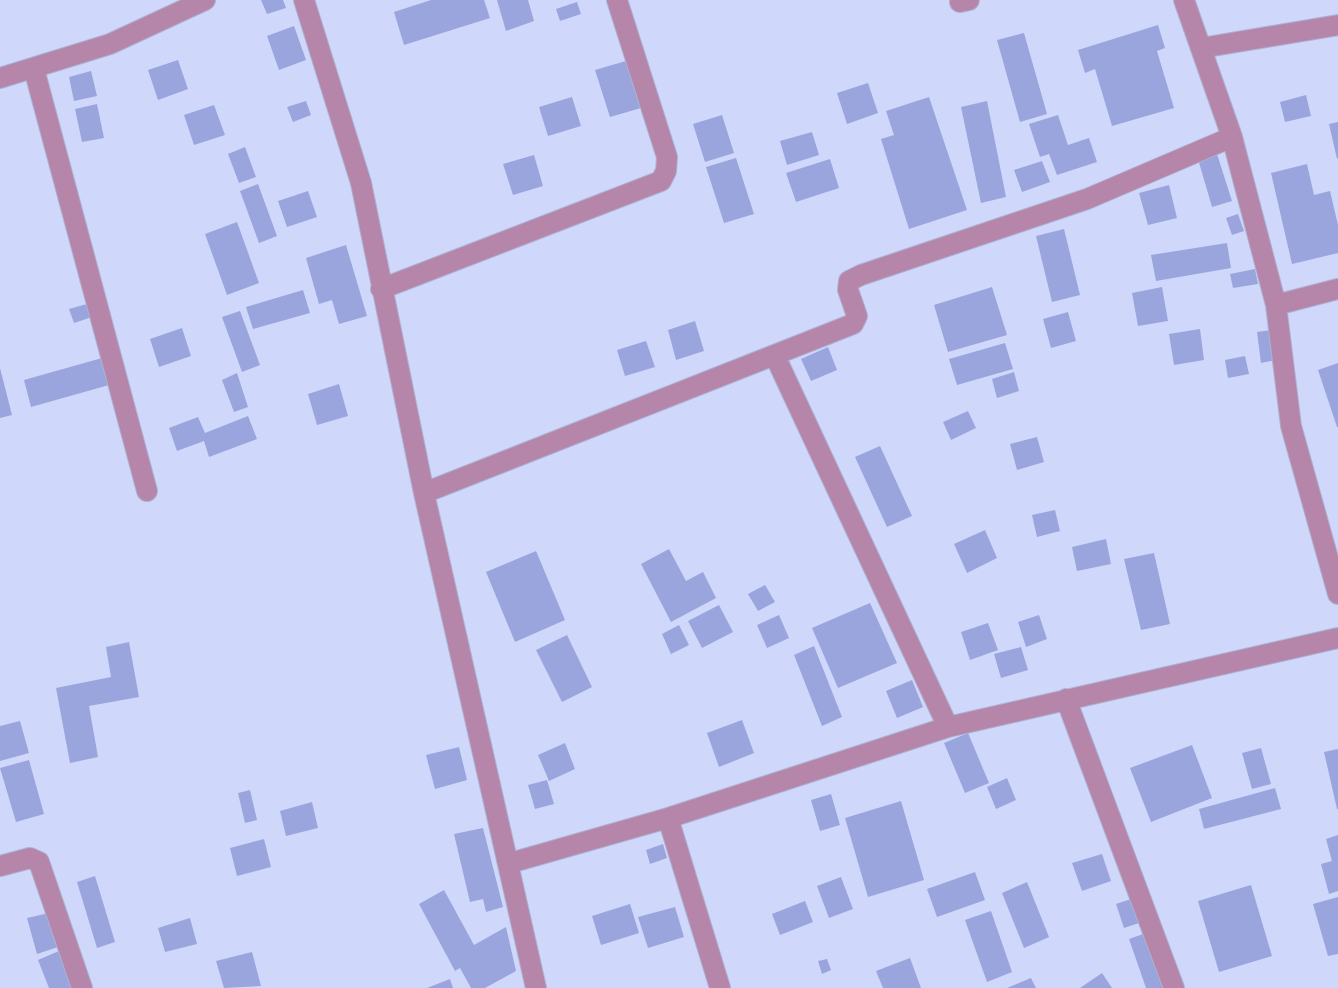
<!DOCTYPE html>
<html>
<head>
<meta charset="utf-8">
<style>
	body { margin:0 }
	canvas { display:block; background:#cfd7fa }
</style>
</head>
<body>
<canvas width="1338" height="988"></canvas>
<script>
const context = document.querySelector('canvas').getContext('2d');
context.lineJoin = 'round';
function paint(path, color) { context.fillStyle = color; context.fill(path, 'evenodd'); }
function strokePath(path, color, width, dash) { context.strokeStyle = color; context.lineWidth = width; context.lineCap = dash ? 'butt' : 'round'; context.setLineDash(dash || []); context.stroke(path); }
paint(new Path2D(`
	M261,0H283L286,8L267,14Z
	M431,0H484L490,18L404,45L394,12Z
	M497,0H528L534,21L506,31Z
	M577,2L581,14L560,21L556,9Z
	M1158,25L1165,48L1157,51L1174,108L1112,126L1095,69L1085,73L1078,50Z
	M294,26L306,60L279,70L267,36Z
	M1024,33L1047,114L1020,122L997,40Z
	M178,60L188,89L158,100L148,70Z
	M626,61L641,108L610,117L595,70Z
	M91,71L97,96L74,101L69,77Z
	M868,83L878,113L847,124L837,93Z
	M1306,95L1311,116L1285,122L1280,102Z
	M572,97L581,126L548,136L539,107Z
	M929,97L967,210L909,229L881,139L894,135L886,111Z
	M306,101L311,115L293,122L287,107Z
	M987,101L1006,197L981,203L961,107Z
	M97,104L104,138L82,142L75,109Z
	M214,105L225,135L194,145L184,115Z
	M722,115L734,153L705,162L693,124Z
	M1058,115L1068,145L1089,138L1097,162L1057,175L1049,154L1040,157L1029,124Z
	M1338,122V158L1337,159L1329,124Z
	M812,132L819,155L787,165L780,141Z
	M245,147L256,177L239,183L228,154Z
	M1217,154L1232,201L1212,207L1198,159Z
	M534,155L543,186L513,195L503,164Z
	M736,158L754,214L724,223L706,167Z
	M830,159L839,188L796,202L786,173Z
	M1042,161L1050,182L1022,192L1014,170Z
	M1307,164L1314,195L1330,191L1338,225V253L1292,264L1271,173Z
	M258,184L277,236L259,243L240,191Z
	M1169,185L1177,218L1148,225L1139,193Z
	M308,191L317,217L287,227L278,201Z
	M1238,214L1244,231L1232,235L1226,218Z
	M237,222L259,283L227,295L205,234Z
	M1064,229L1080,295L1052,302L1036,236Z
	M1227,243L1231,268L1156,281L1151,255Z
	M346,245L367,316L339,324L332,300L319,304L306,258Z
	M1255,269L1258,284L1233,288L1230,274Z
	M992,287L1007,335L948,352L934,305Z
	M1162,287L1168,321L1138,326L1132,293Z
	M303,290L310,313L253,329L246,307Z
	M94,302L98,315L74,323L69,309Z
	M240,311L260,365L242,372L222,317Z
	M1068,312L1076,341L1051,348L1043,319Z
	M695,321L704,351L676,360L668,330Z
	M182,328L191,356L159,367L150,339Z
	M1200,329L1204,360L1174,365L1169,334Z
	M1271,330L1276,360L1261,363L1257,332Z
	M646,341L655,367L625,376L617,350Z
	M1005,343L1013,369L957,385L949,359Z
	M828,347L837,370L811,381L801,359Z
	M1245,356L1249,374L1228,378L1225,360Z
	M102,358L109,385L31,407L24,380Z
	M1338,363V427H1337L1318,370Z
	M0,368L12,415L0,418Z
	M1014,372L1019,391L997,398L992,379Z
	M237,373L248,407L234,412L222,380Z
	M339,384L348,416L317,425L308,394Z
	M968,411L976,428L951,440L943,422Z
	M248,416L257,439L209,457L204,441L177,451L169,428L198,417L205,433Z
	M1037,437L1044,462L1017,470L1010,444Z
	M880,446L912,516L887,527L855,457Z
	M1055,510L1060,531L1037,537L1032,515Z
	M985,530L997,558L967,573L954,544Z
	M1106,539L1111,564L1077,571L1072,547Z
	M669,549L686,581L703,572L716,598L671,622L641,564Z
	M536,551L565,620L515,642L486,572Z
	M1154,553L1170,624L1141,630L1124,559Z
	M765,585L775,602L758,611L748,594Z
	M870,603L897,663L838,688L812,628Z
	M719,605L733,632L702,648L688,621Z
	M779,615L789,638L767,648L757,625Z
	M1039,615L1047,639L1026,647L1018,622Z
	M988,623L998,650L970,660L961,632Z
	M679,625L689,645L671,654L662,634Z
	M567,635L592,687L562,702L536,650Z
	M129,642L139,697L89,706L98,757L70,763L56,688L111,677L106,647Z
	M814,646L842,717L822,726L794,655Z
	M1021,647L1028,670L1001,678L994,654Z
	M912,680L923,707L897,718L886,691Z
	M742,720L754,753L719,767L707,733Z
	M20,721L29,753L0,761V726Z
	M968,733L989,783L965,793L944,743Z
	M565,743L575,769L549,781L538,755Z
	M1192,745L1212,798L1151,822L1130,768Z
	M459,747L467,780L435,789L426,755Z
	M1261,748L1271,784L1252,789L1242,753Z
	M1338,749V809H1337L1324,752Z
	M29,760L44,814L16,822L0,768Z
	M1007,778L1016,800L996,809L987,787Z
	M547,780L554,804L535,809L528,785Z
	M1275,788L1281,809L1204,829L1199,809Z
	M250,790L257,820L245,823L238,793Z
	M831,794L840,825L820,831L811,800Z
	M901,801L924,880L868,897L845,818Z
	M312,802L318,828L286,836L280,811Z
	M483,828L503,907L486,912L483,899L470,902L454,834Z
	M1338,835V891L1329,894L1321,864L1332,861L1326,839Z
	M264,839L271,867L237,876L230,848Z
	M663,844L667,858L650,864L646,850Z
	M1102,854L1111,881L1082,891L1072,863Z
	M975,872L985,900L937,917L927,889Z
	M95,876L115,942L97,948L77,882Z
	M841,877L853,909L829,918L817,886Z
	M1027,882L1049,937L1024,948L1002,893Z
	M1251,885L1272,956L1219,972L1198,901Z
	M444,890L474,945L506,927L516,971L485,988H471L460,968L455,971L419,904Z
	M1338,897V954L1328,956L1313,904Z
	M1134,898L1142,922L1124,928L1116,904Z
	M805,901L813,922L780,935L772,914Z
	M630,904L639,933L601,945L592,916Z
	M675,907L684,937L648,948L638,917Z
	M991,911L1012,972L987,982L965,920Z
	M49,913L58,947L37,954L27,918Z
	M190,918L197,944L165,952L158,928Z
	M1149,932L1168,988H1146L1129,939Z
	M59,951L74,988H49L38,960Z
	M252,952L261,986L224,988L216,961Z
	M910,958L921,988H883L876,971Z
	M827,959L831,970L822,974L818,961Z
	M1102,973L1112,988H1080Z
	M1031,978L1036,988H1007Z
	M450,979L453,988H427Z`), '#9aa5dd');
const minor = new Path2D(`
	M304,0L361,183L424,493L536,988
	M1184,0L1232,137L1276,305L1291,426L1338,594
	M960,2L969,0
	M1201,48L1338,25
	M34,69L147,491
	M0,78L110,44L205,0
	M381,289L661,181L666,171L667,157L617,0
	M1276,305L1338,289
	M775,356L948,727
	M424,493L853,324L857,316L848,290L849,281L861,275L1087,199L1232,137
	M1066,699L1174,988
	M668,818L720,988
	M510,863L668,818L948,727L1338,638
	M0,866L30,858L39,862L82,988`);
strokePath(minor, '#acb3d4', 22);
strokePath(minor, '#b686aa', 20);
</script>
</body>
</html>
